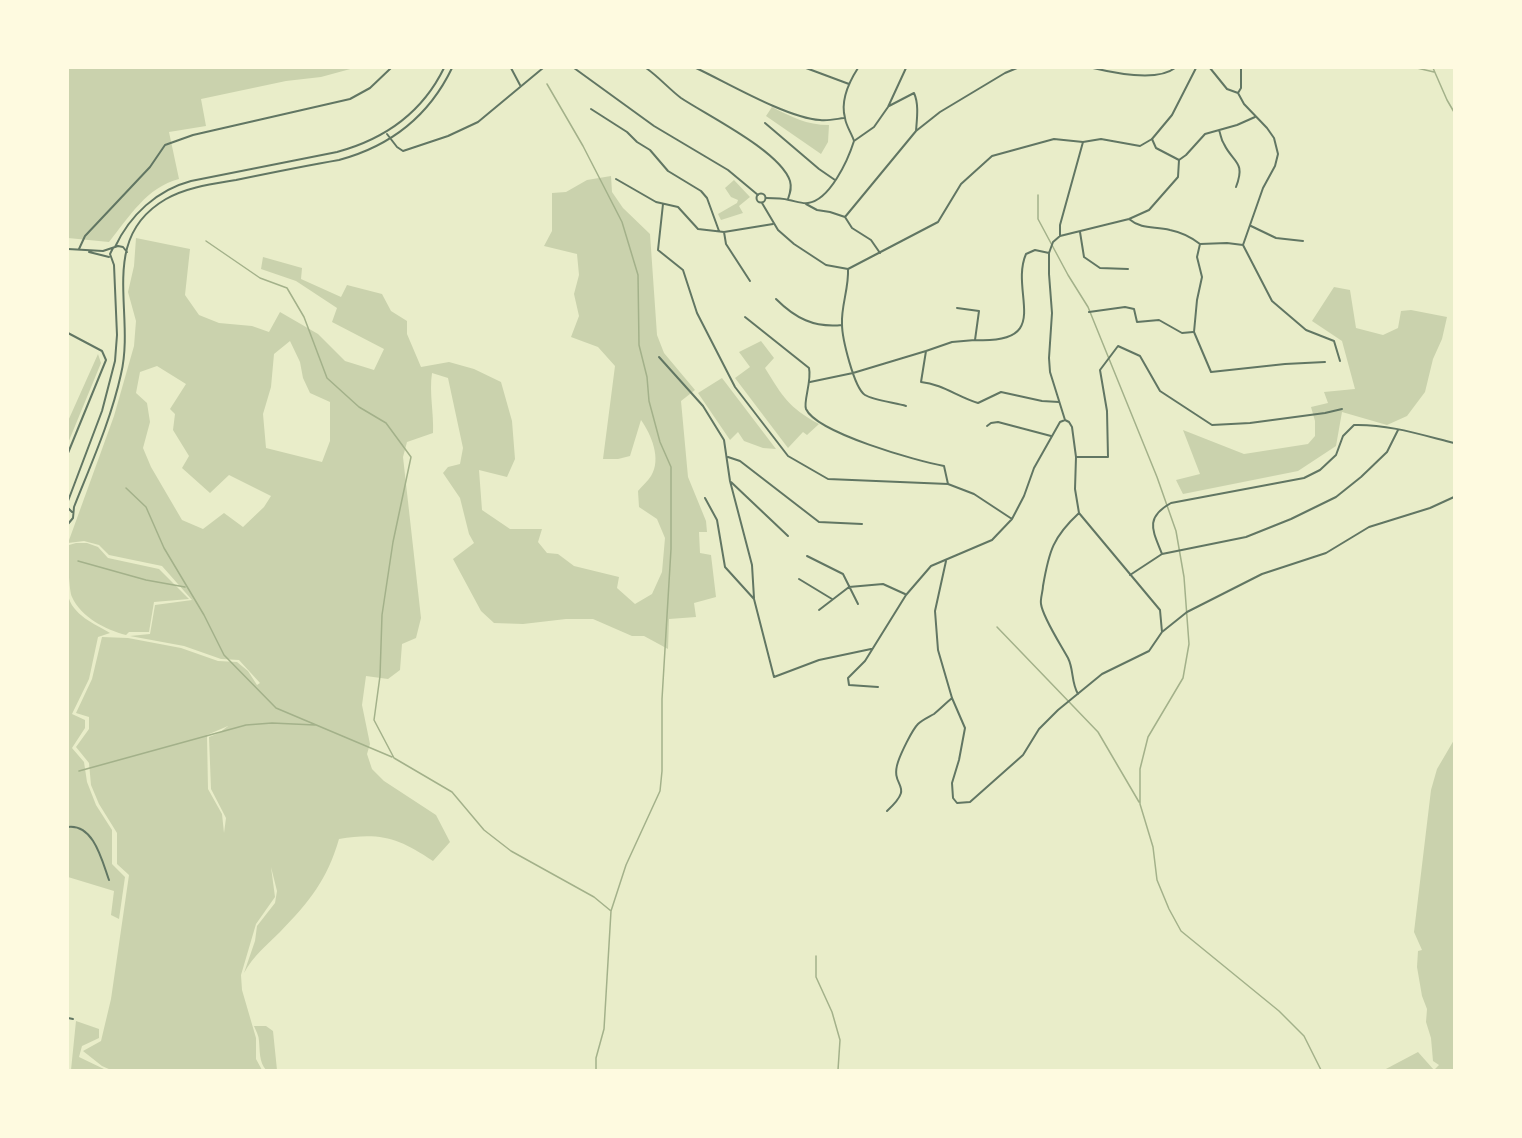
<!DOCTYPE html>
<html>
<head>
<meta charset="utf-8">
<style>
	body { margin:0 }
	#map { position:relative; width:1522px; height:1138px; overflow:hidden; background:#e9edc9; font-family:"Alegreya Sans",sans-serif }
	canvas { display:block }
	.frame { position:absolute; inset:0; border:69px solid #fefae0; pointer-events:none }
</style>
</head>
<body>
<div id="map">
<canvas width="1522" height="1138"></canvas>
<div class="frame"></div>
</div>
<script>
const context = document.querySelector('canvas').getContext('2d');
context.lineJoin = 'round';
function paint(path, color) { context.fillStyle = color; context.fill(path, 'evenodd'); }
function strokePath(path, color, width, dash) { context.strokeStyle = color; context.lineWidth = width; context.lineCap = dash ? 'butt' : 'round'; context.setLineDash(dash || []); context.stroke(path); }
paint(new Path2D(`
	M68,68H354L321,77L286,81L201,99L206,126L169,132L179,179C147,187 129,217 109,242L68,238Z
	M772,107C792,117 806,125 829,125L828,142L821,154L766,116Z
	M611,176L612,192L623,208L650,234L657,335L664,353L695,390L681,401L688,477L706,521L707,532H699L700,553L711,555L716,597L694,603L696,617L669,619L668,649L644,636H632L593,619H566L523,624L494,623L481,611L453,559L474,543L469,534L460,498L443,473L448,467L460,464L463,448L448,378L432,373C429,393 434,413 433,433L407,442L403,457L421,618L416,638L402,644L400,670L388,679L366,676L362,705L370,744L367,754L372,769L384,781L436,815L450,842L433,861C399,838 380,832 339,839C327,880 310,901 280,932C267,945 253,956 244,973L255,941L257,926L275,903L277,891L271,867L275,897L256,924L241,975L242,990L256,1038V1059L262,1070H111L102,1066L83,1051L101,1041L111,999L129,875L117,864V833L99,804L91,785L89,763L76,747L89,729V717L76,713L92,679L102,637L128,638L181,648L218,661L237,662L248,671L257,685L260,683L239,660L221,659L184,646L130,636L150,634L155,605L192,600L162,566L109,555L99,545L84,541L68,543L114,416L134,346L136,321L128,292L134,266L136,238L190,249L185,295L199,315L219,323L252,326L269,332L280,312L318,334L345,361L374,370L384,349L332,322L337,308L296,281L261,269L263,257L302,268L301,279L341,297L347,285L382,294L391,311L407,321V334L421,367L449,362L474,369L501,382L512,421L515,459L507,477L479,470L482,510L510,529H542L538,542L547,553L558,554L574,566L619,577L617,588L635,604L652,594L662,572L665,538L657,519L639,507L638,491C642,486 648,481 651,476C662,459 651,434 641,420L630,456L618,459H603L615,366L598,347L571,337L579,316L574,294L579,275L577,254L544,246L552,231V193L566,192L587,180ZM290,341L300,362L303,378L310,393L330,402V441L322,462L266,448L263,414L271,387L274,354ZM157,366L186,384L170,409L175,414L173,430L189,456L182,468L210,493L229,475L271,496L264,507L243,527L224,513L203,529L182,520L151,467L143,448L150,422L147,403L136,393L140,372ZM228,726L219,733L209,737L211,789L226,818L224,833L222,814L208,789L207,735Z
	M734,180L750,197L739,206L743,213L721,220L718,214L737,203L738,200L731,197L725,188Z
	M1334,287L1350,290L1356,328L1383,335L1398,328L1401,311L1411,310L1447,317L1442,339L1433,359L1425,392L1407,416L1387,425L1342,412L1336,446L1298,471L1183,494L1176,480L1200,474L1183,430L1244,454L1308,444L1315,436V421L1311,407L1328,403L1324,392L1355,389L1342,341L1312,321Z
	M761,341L774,358L765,368C783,397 788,407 819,424L807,435L803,432L788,448L735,378L750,367L739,352Z
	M98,354L101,363L68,443V421Z
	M722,378L776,449L763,448L744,441L738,432L730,440L698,393Z
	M76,543H87L98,547L108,558L159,569L189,599L154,602L149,632H129L126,635C106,630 81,617 72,597C69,591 68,558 68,549L69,545Z
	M68,595C72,615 95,624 110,633L98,637L89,679L72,714L85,720V728L72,748L84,762L87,782L96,805L112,830V864L125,877L119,919L111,915L114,891L68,877Z
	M1454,740V1070H1384L1418,1052L1434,1070L1439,1065L1433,1061L1431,1038L1426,1022L1427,1009L1422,996L1417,967L1418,951L1422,950L1414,932L1431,790L1437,769Z
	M76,1021L99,1029V1038L82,1046L79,1057L106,1070H71Z
	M254,1026H266L273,1031L277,1070H266C259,1062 260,1051 259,1041C259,1036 256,1031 254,1026Z`), '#cad2ad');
strokePath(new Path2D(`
	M1417,68L1434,72
	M1433,68L1447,100L1454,112
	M547,84L583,146L622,222L638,275L639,345L647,377L649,401L660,442L671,467V549L662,699V771L660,791L626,865L611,911L604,1029L596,1058V1070
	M1038,195V219L1068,275L1088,307L1157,477L1176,531L1184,577L1189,644L1183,678L1148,737L1140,769V804L1153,847L1157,880L1169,909L1181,931L1279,1011L1304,1036L1321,1070
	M206,241L260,278L287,288L304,317L327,378L359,407L386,423L411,457L393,542L382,615L380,676L374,720L394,758L452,792L484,830L511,851L594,897L611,911
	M126,488L146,507L164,548L204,615L224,655L276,708L392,757
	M78,561L146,580L185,587
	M997,627L1098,732L1139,802
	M79,771L246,725L272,723L315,725
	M816,956V977L832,1012L840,1040L838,1070`), '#a3b18a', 1.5);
strokePath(new Path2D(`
	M511,68L520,85
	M646,68C659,77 669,89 681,98C708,116 780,151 790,181C792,188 790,193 788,199
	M696,68C728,83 787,118 820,120C828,121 836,119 844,118
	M806,68L849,84
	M1093,68C1114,73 1157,82 1175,68
	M1210,68L1227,89L1238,93
	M1241,68V88L1238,93L1244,104L1267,128L1274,138L1278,154L1275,166L1263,188L1243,245L1272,301L1306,330L1334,341L1340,361
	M889,106L914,93C919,104 917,118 916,131
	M591,109L627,132L637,142L650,150L668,171L701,191L707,198L719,231
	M765,123L819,169L835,180
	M1219,130C1221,135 1221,140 1224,144C1233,163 1246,161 1236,187
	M854,141L874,127L888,107L906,68
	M1179,160L1186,155L1205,134L1237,125L1255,117
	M616,179L656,202L678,207L698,229L724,232L773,224
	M766,198C774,198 782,198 789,200C795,201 802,204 808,203C830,200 848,160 854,141C852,134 846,126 845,118C840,100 849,82 858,68
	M663,204L658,250L683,270L697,313L735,387L788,456L828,479L948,484L974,494L1012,519
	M806,204L817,210L830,212L845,217L852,228L871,240L880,253
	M845,217L916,131L940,112L1005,73L1017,68
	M1129,219C1142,230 1154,226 1170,230C1180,232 1191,237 1200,244
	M1251,226L1276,238L1303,241
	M724,232L726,244L750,281
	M1080,232L1084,257L1100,268L1128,269
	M1060,236L1129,219L1149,210L1178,177L1179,160L1156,148L1152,139L1140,146L1101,139L1083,142L1060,225V236L1053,242L1049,253V274L1052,313L1049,358L1050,372L1065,420L1069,422L1072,427L1076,457L1075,489L1079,513L1160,610L1162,632
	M1243,245L1227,243L1200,244L1197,257L1202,277L1197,300L1194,332L1211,372L1285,364L1325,362
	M79,249L85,236L150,167L165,145L193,135L350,99L370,88L391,68
	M848,269C849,288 841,306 842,324C842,338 854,388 865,395C873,400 896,403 906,406
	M776,299C795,318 814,328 842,325
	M957,308L979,311L975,340C1055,344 1009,293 1026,254L1035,250L1049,253
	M1089,312L1125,307L1134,309L1137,322L1159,320L1182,333L1193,332
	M745,317L809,368C812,381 803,402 806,409C817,433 917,461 944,466L948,484
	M68,333L102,351L106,360L68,453
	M975,340L952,342L926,351L921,382C942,384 958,397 978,403L1001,392L1042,401L1059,402
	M659,357L703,406L724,440L730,481L752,565L754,598
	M810,382L853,373L926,351
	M987,426L991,423L998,422L1051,436
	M728,457L740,461L819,522L862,524
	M1076,457H1108L1107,411L1100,370L1118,346L1140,356L1160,391L1212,425L1250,423L1325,413L1342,409
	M731,482L788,536
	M705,498L717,520L725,567L754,599L774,677L819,660L871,649
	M1162,554C1153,531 1144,518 1171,503L1304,478L1320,470L1336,455L1343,436L1354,425C1388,424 1422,435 1454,443
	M807,556L843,574L858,604
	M946,561L935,611L938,650L952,698L965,728L959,760L952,783L953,798L957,803L970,802L1023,755L1039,729L1058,710L1102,674L1149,651L1162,632L1187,612L1262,574L1326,553L1369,527L1430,508L1454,497
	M1130,575L1162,554L1246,537L1291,519L1336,497L1361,477L1387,452L1398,430
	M799,579L832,599
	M819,610L849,587L883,584L905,594
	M878,687L849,685L848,678L865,661L906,595L931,566L992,540L1012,519L1024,496L1034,468L1060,422L1065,420
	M1078,694C1071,682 1074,670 1068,658C1061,645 1043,618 1041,604C1040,599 1043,591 1043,586C1049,551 1053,537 1079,513
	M887,811C917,783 889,789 898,762C901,753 912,730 918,724C922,720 929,717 934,714C940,709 946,703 952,698
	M68,827C94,824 102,861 109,880
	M68,1018L73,1019`), '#617663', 2);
strokePath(new Path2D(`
	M574,68L654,126L728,170L758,195
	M387,134L397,147L403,151L448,136L478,122L543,68
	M1152,139L1172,115L1196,68
	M756.5 198a4.5 4.5 0 1 1 9 0a4.5 4.5 0 1 1-9 0Z
	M762,203L778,230L794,244L826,265L848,269L938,222L961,184L992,156L1054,139L1083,142
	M115,247C130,215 157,190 191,181L337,152C385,139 422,113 444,68
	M68,249L103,251L118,246L123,247L127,252
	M89,252L109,257
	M68,501L102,411L115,361L117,335L114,265L110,254L113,248
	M68,508L72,512
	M68,524L73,518L74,507C91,464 111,420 121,374C136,312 97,239 166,199C187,187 212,184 236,180C270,173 304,166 339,160C391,146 429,116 452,68`), '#617663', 2);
</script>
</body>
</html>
